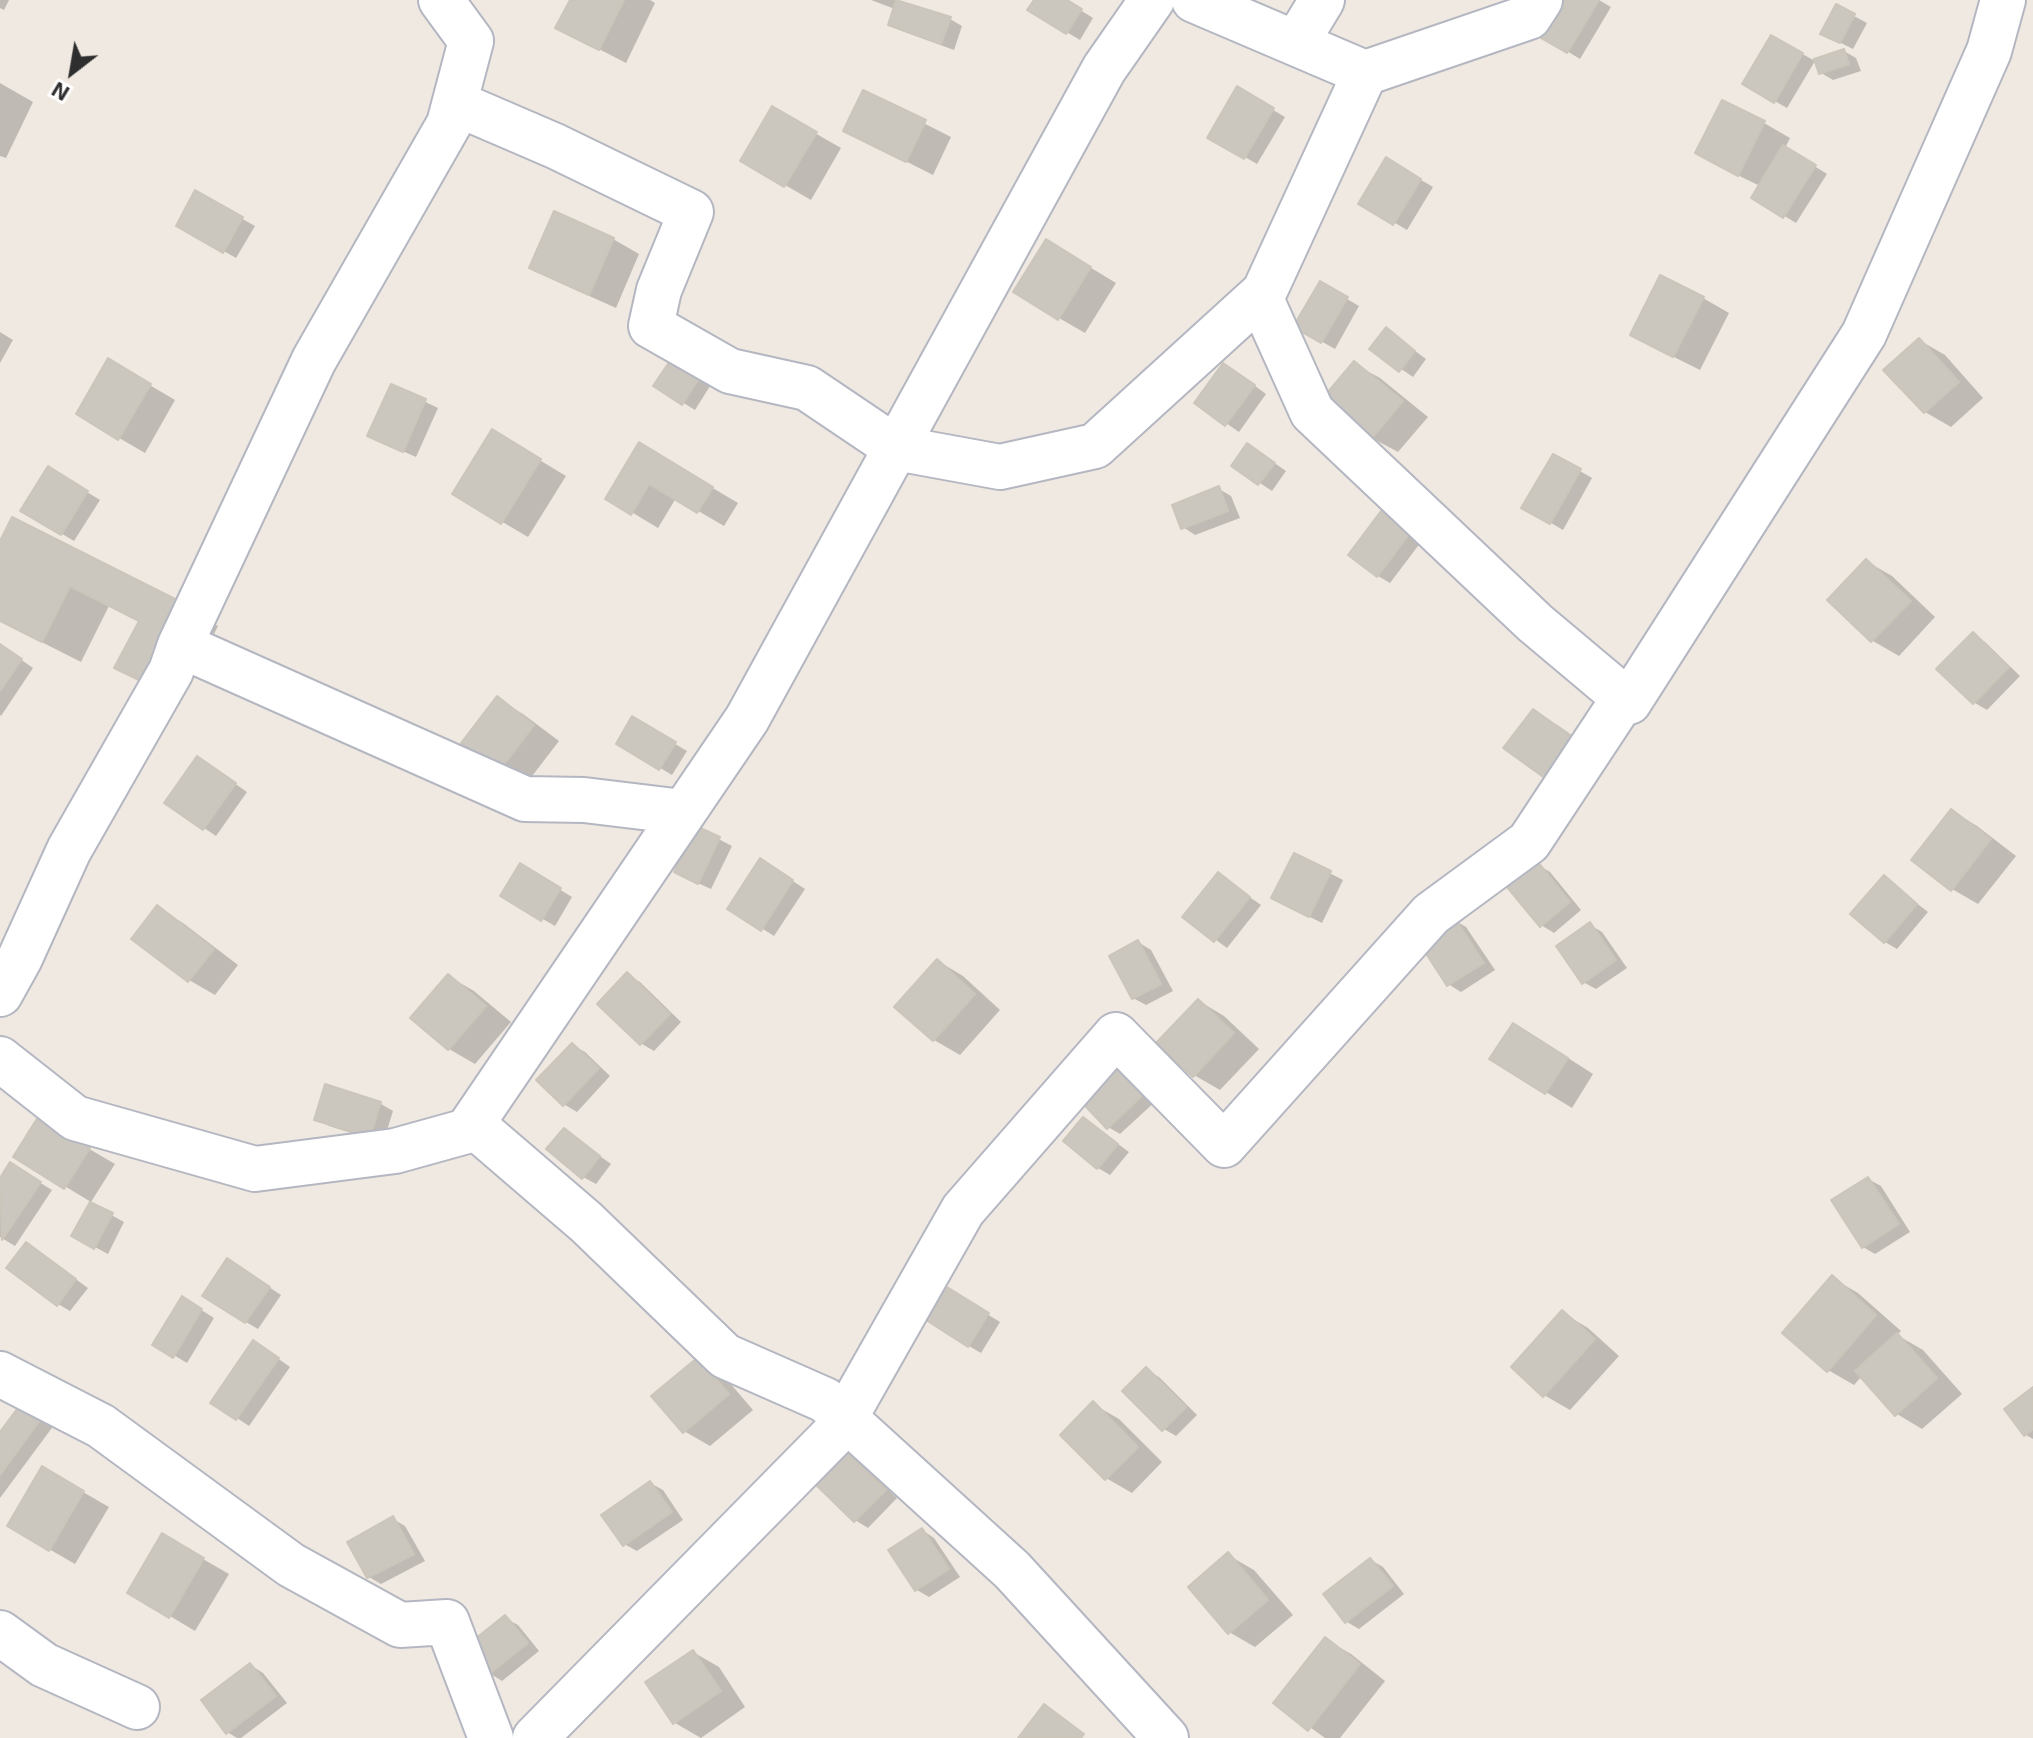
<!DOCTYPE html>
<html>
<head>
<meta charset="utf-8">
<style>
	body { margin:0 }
	#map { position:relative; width:2033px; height:1738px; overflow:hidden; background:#efe9e1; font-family:"Exo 2",sans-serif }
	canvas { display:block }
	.north { position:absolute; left:32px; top:32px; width:80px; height:80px; -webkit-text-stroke:6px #fff; paint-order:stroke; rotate:211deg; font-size:22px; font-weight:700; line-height:32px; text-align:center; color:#2e2e2e }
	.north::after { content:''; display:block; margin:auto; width:28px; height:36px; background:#2e2e2e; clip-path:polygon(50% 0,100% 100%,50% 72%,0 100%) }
</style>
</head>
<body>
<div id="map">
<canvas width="2033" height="1738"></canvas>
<div class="north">N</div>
</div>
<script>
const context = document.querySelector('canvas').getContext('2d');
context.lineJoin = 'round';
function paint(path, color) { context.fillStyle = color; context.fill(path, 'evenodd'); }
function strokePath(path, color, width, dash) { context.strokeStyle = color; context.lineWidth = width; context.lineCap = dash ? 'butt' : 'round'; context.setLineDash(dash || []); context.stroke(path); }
paint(new Path2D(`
	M0,0H9L4,10L0,8Z
	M572,0H650L655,3L626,63L558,28Z
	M871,0H896L950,19L962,26L954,50L902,31L890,24L895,9Z
	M1036,0H1064L1093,18L1080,40L1030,10Z
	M1557,0H1599L1611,7L1580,59L1537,33Z
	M1837,7L1867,23L1853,49L1835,40Z
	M1772,37L1815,61L1787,108L1745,84Z
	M1844,51L1856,58L1861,71L1833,80L1821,73Z
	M0,83L33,102L6,158L0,156Z
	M1238,89L1285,117L1257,164L1210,137Z
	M864,93L951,137L933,175L846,131Z
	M773,109L841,148L811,200L742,160Z
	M1764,123L1790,138L1785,148L1827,174L1796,223L1753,197L1760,186L1723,168Z
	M1387,160L1433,187L1407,230L1361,203Z
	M196,193L255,226L236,258L178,225Z
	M613,239L639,254L616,308L558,282L532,267Z
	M1073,257L1116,283L1085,333L1059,318Z
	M1321,284L1359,306L1335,349L1296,327Z
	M1703,298L1729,313L1700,370L1658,349Z
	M1386,330L1426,359L1413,377L1372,349Z
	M0,332L13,340L0,363Z
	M1919,340L1945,355L1983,398L1951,427L1925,412Z
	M678,351L717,375L695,410L656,386Z
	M109,361L175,400L145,453L78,414Z
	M1354,364L1380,378L1428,417L1398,452L1372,438L1325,399Z
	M1236,372L1266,394L1239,432L1197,403Z
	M392,386L438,408L416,457L382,442Z
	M493,432L566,476L528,537L455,494Z
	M640,445L738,503L724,526L676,498L658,528L608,498Z
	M1260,453L1286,471L1272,491L1233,465Z
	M1554,456L1592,478L1563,530L1524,507Z
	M48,468L100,500L74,541L22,510Z
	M1219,489L1231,496L1240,518L1195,535L1183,527Z
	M1394,521L1421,542L1390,583L1378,576Z
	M0,546L180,604L218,626L180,702L117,667L140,622L109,606L81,662L0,621Z
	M1866,561L1892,576L1935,617L1899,656L1873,641L1830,600Z
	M1973,635L1985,642L2020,676L1987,710L1975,703L1939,669Z
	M0,645L33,668L1,716L0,715Z
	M497,699L523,714L559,741L526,784L500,769Z
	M1534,711L1559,726L1607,760Z
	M633,719L687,751L672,775L619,743Z
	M210,766L247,792L216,836L167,803Z
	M1952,811L1977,826L2016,856L1978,904L1952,889L1914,860Z
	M697,828L732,846L711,889L689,879Z
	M1295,855L1343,880L1322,923L1286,905Z
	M1538,865L1550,872L1581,910L1554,933L1541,925Z
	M521,866L572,897L555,926L503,896Z
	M773,868L805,889L774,936L730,908Z
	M1218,875L1261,905L1227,948L1185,917Z
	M1884,878L1928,912L1897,949L1885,942Z
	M158,908L183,923L238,965L215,995L189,980Z
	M1454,920L1466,927L1495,970L1461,992L1448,984Z
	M1590,925L1602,932L1627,968L1596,989L1583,982Z
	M1138,942L1151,950L1173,991L1146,1005L1133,998Z
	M938,961L963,976L1000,1010L960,1055L934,1040Z
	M627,975L640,982L681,1022L654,1051L642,1044L600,1004Z
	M448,976L474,991L511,1022L475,1064L449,1049L413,1018Z
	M1199,1001L1224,1016L1259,1049L1220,1090L1194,1075Z
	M1540,1040L1593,1074L1572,1108L1492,1059Z
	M572,1045L585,1052L610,1076L577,1112L565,1105L539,1080Z
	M1113,1057L1158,1099L1120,1134L1108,1127Z
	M326,1087L381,1104L393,1111L383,1143L329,1126L316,1119Z
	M38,1119L115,1164L91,1202L15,1156Z
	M1084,1119L1129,1152L1110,1175L1098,1168Z
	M564,1130L611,1164L596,1184L583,1177Z
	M11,1165L52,1190L15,1246L0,1237V1181Z
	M1868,1179L1881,1186L1910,1232L1875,1254L1863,1247Z
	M91,1204L124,1222L108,1254L74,1236Z
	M27,1244L88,1288L70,1311L58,1304Z
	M240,1268L281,1295L258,1329L246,1322Z
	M1832,1278L1858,1293L1901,1331L1897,1335L1923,1350L1962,1394L1922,1429L1897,1414L1862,1376L1854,1385L1828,1370Z
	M948,1290L1000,1322L981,1353L969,1346Z
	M195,1306L214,1318L187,1363L155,1344Z
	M1563,1313L1588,1328L1619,1356L1570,1410L1544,1395Z
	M266,1350L290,1367L249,1426L237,1418Z
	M697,1360L723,1375L753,1410L710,1446L684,1431Z
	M1146,1370L1159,1377L1197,1415L1176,1436L1164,1429Z
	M2033,1390V1439L2026,1435Z
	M29,1396L60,1417L0,1498V1435Z
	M1093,1404L1119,1419L1162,1462L1132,1493L1106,1478Z
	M842,1451L854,1458L897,1498L868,1528L855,1520Z
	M43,1469L109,1507L75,1564L9,1526Z
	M650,1483L663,1490L683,1520L637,1551L624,1544Z
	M393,1519L405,1526L425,1561L381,1584L369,1577Z
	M922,1530L934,1538L960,1577L929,1597L917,1590Z
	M163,1536L229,1574L195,1631L130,1592Z
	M1228,1555L1254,1570L1293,1615L1255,1647L1229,1632Z
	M1371,1560L1383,1567L1404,1594L1359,1629L1347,1622Z
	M505,1618L518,1625L539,1651L502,1681L489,1673Z
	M1325,1639L1351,1654L1385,1681L1340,1738H1325L1275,1702Z
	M693,1652L719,1667L745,1707L701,1738L675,1723Z
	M250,1665L263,1673L287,1703L241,1738H237L227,1732Z`), '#0003');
const building = new Path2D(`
	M570,0H624L599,50L555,28Z
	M896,0L951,17L941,44L888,25Z
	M1034,0H1067L1082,9L1066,34L1027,10Z
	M1555,0H1599L1567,53L1534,34Z
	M1836,4L1855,14L1840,43L1820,34Z
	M1771,35L1803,53L1774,103L1742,84Z
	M1844,49L1849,64L1819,74L1814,59Z
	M1237,86L1274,108L1244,159L1207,138Z
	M863,90L926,120L906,162L843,131Z
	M1722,100L1765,121L1738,176L1695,153Z
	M772,106L817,132L784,187L740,161Z
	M1783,145L1816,165L1783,218L1751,198Z
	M1386,157L1421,179L1393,225L1358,204Z
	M195,190L243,217L223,253L176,226Z
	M554,211L614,238L589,295L529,268Z
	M1046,239L1091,267L1058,320L1013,292Z
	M1660,275L1704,297L1673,357L1630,335Z
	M1320,281L1348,297L1321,343L1293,327Z
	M1386,327L1415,351L1399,372L1369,349Z
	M1919,338L1959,382L1924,413L1883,370Z
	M678,349L706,367L682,405L653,386Z
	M108,358L151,384L118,440L76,414Z
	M1354,361L1403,401L1371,439L1322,399Z
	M1223,363L1255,385L1225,426L1194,403Z
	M391,384L426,399L403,452L367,436Z
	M492,429L541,459L501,524L452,494Z
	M639,442L713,487L697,513L649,484L631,515L605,499Z
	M1247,443L1275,463L1258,485L1231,466Z
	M1553,454L1581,469L1550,524L1521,508Z
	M48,466L88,491L61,535L20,511Z
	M1219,486L1228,511L1181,529L1172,505Z
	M1381,511L1410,533L1377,577L1348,555Z
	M12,517L181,602L141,681L114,668L139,621L70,586L42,642L0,621V541Z
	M1866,559L1911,601L1871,642L1827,600Z
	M1973,632L2009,667L1973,704L1936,669Z
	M0,644L22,659L0,691Z
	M497,696L534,725L499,771L461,743Z
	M1533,709L1582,744L1553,784L1503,748Z
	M632,716L676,742L659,770L616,744Z
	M197,756L236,783L203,830L164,803Z
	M1951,809L1991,839L1951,891L1911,860Z
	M696,826L720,837L698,884L674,872Z
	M1294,853L1331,871L1309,917L1271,898Z
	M760,858L793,880L761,931L727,909Z
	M1538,862L1570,902L1540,927L1507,887Z
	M520,863L561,888L541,921L500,896Z
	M1218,872L1250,897L1214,942L1182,917Z
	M1884,875L1917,904L1884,943L1850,914Z
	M157,905L214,949L188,982L131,939Z
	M1454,917L1484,963L1447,986L1418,941Z
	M1590,922L1616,960L1582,984L1556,946Z
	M1138,940L1161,984L1132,999L1109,956Z
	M937,959L975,994L933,1041L894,1007Z
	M627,972L670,1014L640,1045L597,1004Z
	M448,974L486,1006L448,1050L410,1018Z
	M1198,999L1234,1033L1193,1077L1156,1043Z
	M1513,1023L1568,1058L1545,1094L1489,1059Z
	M572,1043L599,1068L563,1106L536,1080Z
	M1113,1055L1147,1091L1107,1129L1073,1093Z
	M325,1084L381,1102L370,1137L314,1120Z
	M38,1117L90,1148L64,1189L13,1157Z
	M1083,1117L1118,1144L1097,1169L1063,1141Z
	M564,1128L600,1156L582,1179L546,1149Z
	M10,1162L41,1182L2,1240L0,1178Z
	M1868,1177L1899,1224L1862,1248L1831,1200Z
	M90,1202L113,1213L94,1249L71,1236Z
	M26,1242L76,1279L57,1306L6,1268Z
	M227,1258L270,1287L245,1323L202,1296Z
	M1832,1275L1876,1315L1827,1372L1782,1333Z
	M947,1287L989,1313L968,1347L926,1320Z
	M182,1296L202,1309L173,1358L152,1345Z
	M1562,1310L1595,1339L1543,1397L1511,1367Z
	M1897,1333L1937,1378L1895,1416L1855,1371Z
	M253,1340L279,1358L236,1420L210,1403Z
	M697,1358L729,1394L683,1433L651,1396Z
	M1146,1367L1186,1407L1162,1431L1122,1391Z
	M2033,1387V1429L2024,1436L2004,1409Z
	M29,1393L49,1408L0,1475V1432Z
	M1093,1401L1138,1447L1105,1480L1060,1435Z
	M842,1449L886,1490L854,1522L811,1480Z
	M42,1466L84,1491L49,1551L7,1526Z
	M650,1481L672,1512L623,1546L601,1515Z
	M393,1516L414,1554L367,1578L347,1542Z
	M922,1528L949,1569L915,1591L888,1550Z
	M162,1533L204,1558L169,1618L127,1593Z
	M1228,1552L1268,1600L1228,1634L1188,1587Z
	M1370,1558L1393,1586L1345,1623L1323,1594Z
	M505,1615L528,1643L488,1675L465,1647Z
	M1325,1637L1360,1664L1308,1731L1273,1703Z
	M693,1650L721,1691L673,1724L645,1682Z
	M250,1663L276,1696L226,1734L201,1700Z
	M1044,1704L1084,1734L1081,1738H1018Z`);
paint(building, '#cbc7bf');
strokePath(building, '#cbc5ba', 2);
const minor = new Path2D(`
	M1194,0L1365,73L1261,299L1312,412L1535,623L1629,702L1864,334L1989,51L2003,0
	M1296,43L1322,0
	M1365,73L1529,17L1540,0
	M455,103L555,146L691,212L659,290L651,326L730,371L807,388L896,448L1000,467L1095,446L1263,293
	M180,645L525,799L584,800L683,812
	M0,994L20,958L69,850L171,671L180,645L314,360L449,124L471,41L441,0
	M0,1059L75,1118L255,1169L395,1151L467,1131L747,719L1104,69L1152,0
	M472,1124L586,1222L725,1356L825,1400L1012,1570L1166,1738
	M0,1374L101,1426L291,1565L400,1625L447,1622L491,1738
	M0,1633L44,1665L137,1707
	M535,1738L838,1430L963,1210L1116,1035L1224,1145L1431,914L1529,842L1624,698`);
strokePath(minor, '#b4b7c1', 48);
strokePath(minor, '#fff', 44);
</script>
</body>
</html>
